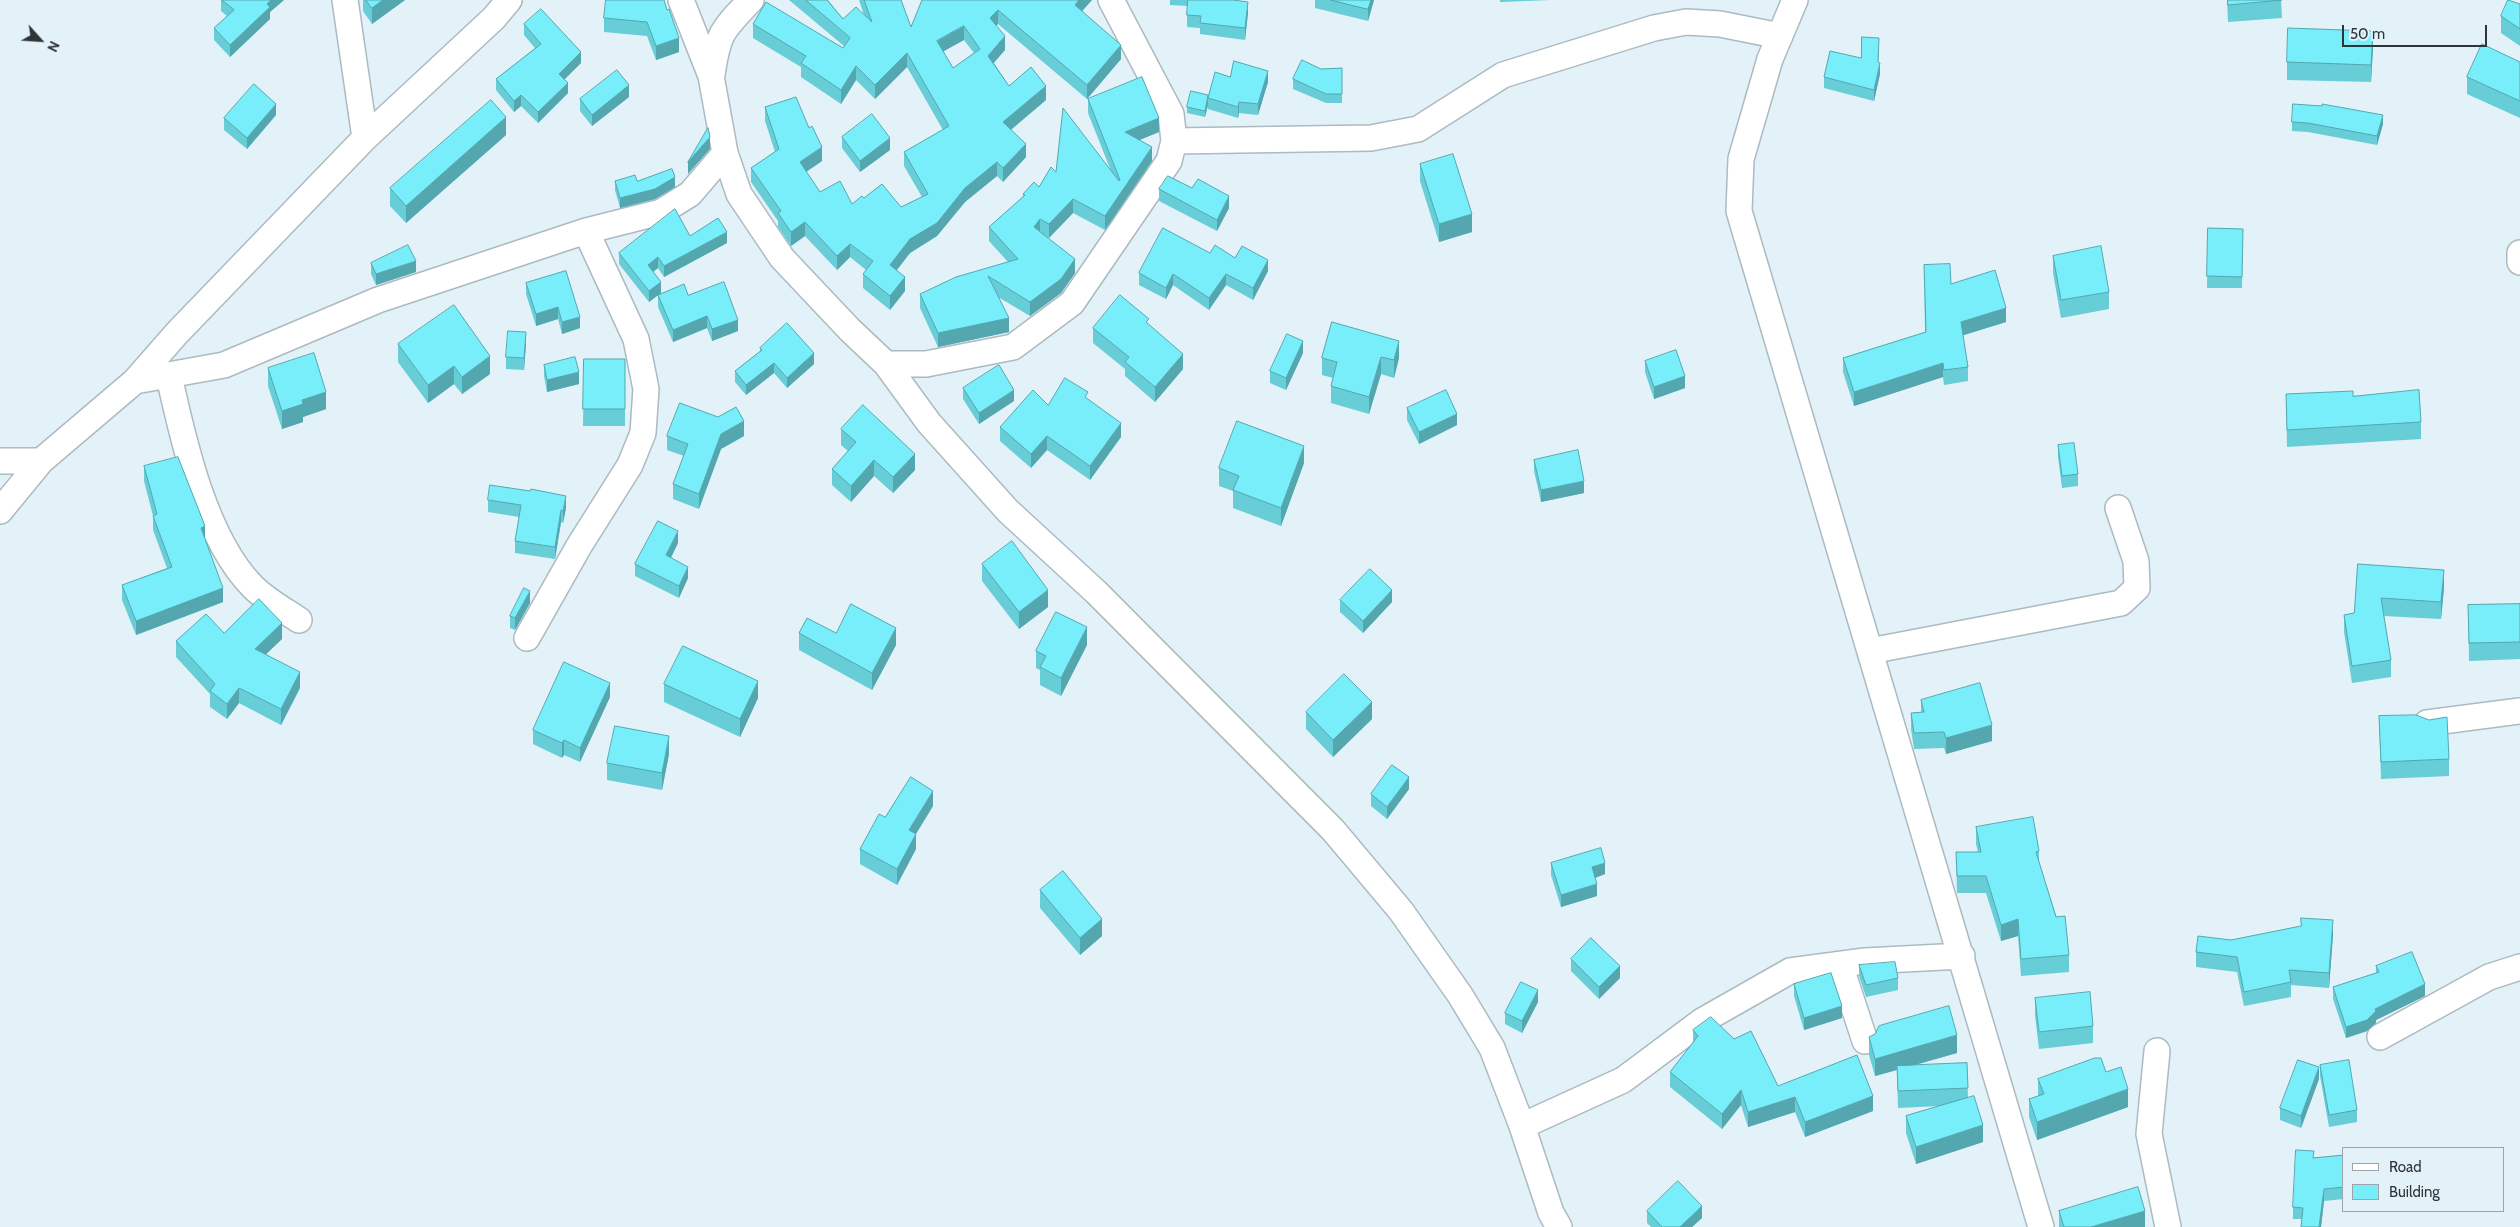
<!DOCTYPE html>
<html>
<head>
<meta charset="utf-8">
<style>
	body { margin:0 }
	#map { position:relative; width:2520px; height:1227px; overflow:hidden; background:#e3f1f9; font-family:Cabin,sans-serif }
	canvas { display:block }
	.legend { position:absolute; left:2342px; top:1147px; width:162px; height:65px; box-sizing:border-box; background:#e3f1f9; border:1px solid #9ba5ab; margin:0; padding:6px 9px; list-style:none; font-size:15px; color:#2f3437 }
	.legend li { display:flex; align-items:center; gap:10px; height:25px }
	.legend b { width:25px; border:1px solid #9ba5ab }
	.north { position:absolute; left:15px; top:15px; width:50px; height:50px; -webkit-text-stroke:4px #e3f1f9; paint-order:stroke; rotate:116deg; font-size:14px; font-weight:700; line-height:20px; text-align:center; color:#2f3437 }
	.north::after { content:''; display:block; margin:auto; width:18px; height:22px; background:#2f3437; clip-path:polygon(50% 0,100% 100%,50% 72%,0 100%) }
	.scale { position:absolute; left:2342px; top:25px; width:145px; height:22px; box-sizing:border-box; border:2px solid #2f3437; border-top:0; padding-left:6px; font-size:15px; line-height:18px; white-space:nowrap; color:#2f3437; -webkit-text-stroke:4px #e3f1f9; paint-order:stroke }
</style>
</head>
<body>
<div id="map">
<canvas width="2520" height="1227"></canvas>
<ul class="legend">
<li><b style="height:6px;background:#fff"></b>Road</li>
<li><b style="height:14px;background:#78eefa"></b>Building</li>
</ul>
<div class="north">N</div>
<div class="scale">50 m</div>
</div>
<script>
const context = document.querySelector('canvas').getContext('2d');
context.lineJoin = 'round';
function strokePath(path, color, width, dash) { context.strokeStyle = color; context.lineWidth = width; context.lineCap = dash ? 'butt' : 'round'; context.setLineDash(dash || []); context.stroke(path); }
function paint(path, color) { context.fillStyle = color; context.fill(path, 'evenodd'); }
const minor = new Path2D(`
	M345,0L365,138
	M681,0L711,76L725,153L739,194L782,258L850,330L886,364L929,423L1008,511L1096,592L1333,830L1401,911L1460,995L1492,1048L1522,1126L1551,1213L1559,1227
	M1795,0L1770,59L1741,159L1739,211L2041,1227
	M712,75C718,33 722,30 751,0
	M1174,141L1371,138L1418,129L1503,75L1654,28L1686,22L1720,24L1780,36
	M2520,253V262
	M886,364H926L1013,347L1072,303L1169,161L1174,141L1171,114L1111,0
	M169,376C183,440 205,539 253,587C266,600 284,610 299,620
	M135,381L224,365L378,300L586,231L661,212L690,194L725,153
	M0,461H41
	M0,511L41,461L135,381L177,333L365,138L494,18L509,0
	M527,638L579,546L630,465L643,433L646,389L636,339L586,231
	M1870,651L2121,603L2137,588L2136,561L2118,508
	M2427,723L2520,711
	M1840,965L1865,1041
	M2380,1037L2489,977L2520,967
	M2157,1051L2149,1134L2168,1227
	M1522,1126L1623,1080L1702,1021L1790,971L1865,961L1962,956`);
strokePath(minor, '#acbac1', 28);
strokePath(minor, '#fff', 25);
paint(new Path2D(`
	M221,0H284L270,12V19L230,57L214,40V28L227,16L221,11Z
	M363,0H405L372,24L363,11Z
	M664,0L679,52L656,60L647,36L604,32V18Z
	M789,0H828L843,19L864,15L859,0H901L911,27L936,0H1092L1082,11L1121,59L1087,99L998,24L996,26L1005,50L994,63L1009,86L1046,100L1011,130L1026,157L1003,182L997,176L965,202L937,236L910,253L896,270L905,291L890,310L863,288V274L866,270L850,257L837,270L805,236L791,246L778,227V221L751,182V168L775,152L765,121V107L822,161L806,172L820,192L852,204L864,198L901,207L922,197L904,166V152L943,130L907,67L875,99L856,80L841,104L801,77V67L753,38V24L843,48L844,46ZM964,40L974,53L953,68L943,51Z
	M1170,0H1233L1248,13L1245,40L1200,34V28L1187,27V15L1188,6L1170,5Z
	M1315,0H1374L1368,21L1315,8Z
	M1500,0H1551L1500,2Z
	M2227,0H2281L2282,18L2228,22Z
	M2520,4V46L2501,33V16Z
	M524,24L581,63L564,79L568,93L538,123L521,106L514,112L496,90V79L535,48L524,35Z
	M2373,48L2371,82L2287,80V62Z
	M1879,49L1878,63L1880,74L1874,101L1824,88V77Z
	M2520,62V118L2467,94V77Z
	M1342,68V103H1326L1293,89V79L1321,69Z
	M1230,77L1268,82L1258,115L1239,113L1238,118L1208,109V105L1205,117L1187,113V107L1208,95Z
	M629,97L592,126L580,111V99Z
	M1088,99L1159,132L1139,140L1152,161L1105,230L1073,213L1049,238L1046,236L1075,273L1061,293L1030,316L998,297L1009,332L938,347L920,308V294L1008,262L989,241V227L1023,197V194L1039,187L1056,172L1111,171L1088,113Z
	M276,115L247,149L224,130V118Z
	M2292,122L2383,124L2377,145L2308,132L2292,131Z
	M506,135L406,223L390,206V188Z
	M842,137L890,150L860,172L842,148Z
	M1420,164L1472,232L1439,242L1420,181Z
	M615,181L675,187L655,199L620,208L615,190Z
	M1192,188L1229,208L1217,231L1159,201V189Z
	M2208,228L2243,229L2242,288H2207Z
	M690,236L727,243L664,277L658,268L653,272L661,293L659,295H688L738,331L712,341L707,328L673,342L658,307V295L649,302L619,264V253Z
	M1210,253L1235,258L1268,271L1253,300L1226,285L1209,310L1173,285L1166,299L1139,285V273Z
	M2053,256L2109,292V309L2061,318L2053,273Z
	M371,263L416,272L376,285L371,274Z
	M1924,265L2006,322L1963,335L1968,367V381L1944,385L1943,377L1854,406L1843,372V358L1925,332Z
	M566,271L580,328L562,334L558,319L536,326L526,294V283Z
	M1332,322L1399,358L1394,378L1381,374L1369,414L1331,403V386L1333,378L1322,375V358Z
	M1149,325L1183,369L1155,402L1125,376V369L1093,343V328Z
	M398,344L490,374L462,394L454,384L428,403L398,362Z
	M526,344L524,370L506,369V357Z
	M760,348L814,364L787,388L774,373L746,395L735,382V371L760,351Z
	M1303,353L1286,390L1270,383V371Z
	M584,359H625V426H583Z
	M1645,361L1685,388L1654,399L1645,372Z
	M544,365L579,384L547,392L544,376Z
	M268,368L326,409L303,417V422L282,429L268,386Z
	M963,388L1014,401L979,424L963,399Z
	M2286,394L2353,396L2421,422V439L2287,447Z
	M1048,405L1121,437L1090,480L1047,450L1031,468L1000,441V427Z
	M1407,408L1457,425L1419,444L1407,420Z
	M841,429L915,470L893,493L874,476L851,502L832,485V469L848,451L841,445Z
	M667,436H744L721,449L699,509L673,499V484L684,456L667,450Z
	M2058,445L2078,474V486L2062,488L2058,457Z
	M1534,460L1584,493L1541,502L1534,471Z
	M1304,463L1281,526L1233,508V491L1219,486V468Z
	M144,466L205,540L223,602L136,635L122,600V585L167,568L153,530V516L144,481Z
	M488,500L566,508L563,523L561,522L555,559L515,553V541L519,517L488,512Z
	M678,543L671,558L688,578L679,598L635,576V564Z
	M982,564L1048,607L1019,629L982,581Z
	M2358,564L2444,588L2441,619L2384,616L2391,660V677L2352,683L2344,632V615L2354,613Z
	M1340,600L1392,602L1363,633L1340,612Z
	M530,603L515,630L510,628V616Z
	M2520,604V659L2469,661L2468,605Z
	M224,633L282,639L265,654L300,688L281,725L239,703L227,719L210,707V694L176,657V641Z
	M799,633H836L896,645L872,690L799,650Z
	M1087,645L1061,696L1040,685V670L1036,668V651Z
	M664,684L758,698L740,737L664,702Z
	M610,697L580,762L564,755L562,758L533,744V730Z
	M1921,700L1992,741L1946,754L1944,748L1914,749L1911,729V713L1921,712Z
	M1306,712L1372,719L1333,757L1306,729Z
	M2379,716L2449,759V776L2381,779Z
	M669,754L662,790L607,780V763Z
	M1409,789L1387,819L1371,806V794Z
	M933,806L916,834V849L897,885L860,864V849L885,817Z
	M1976,827L2039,851V863L2069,955V972L2021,976L2018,936L2001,941L1986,893H1957L1956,852H1978L1976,844Z
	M1551,863L1605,874L1595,878L1597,896L1561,907L1551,875Z
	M1040,890L1102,936L1080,955L1040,908Z
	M2333,935L2329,988L2291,985V997L2244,1006L2237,972L2196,967V952L2231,940Z
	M1571,959L1620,978L1599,999L1571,971Z
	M1859,965L1898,978V990L1866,997L1859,976Z
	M2376,966L2425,996L2376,1020V1023L2367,1031L2346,1038L2333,999V987L2376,973Z
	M1794,984L1842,1018L1804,1030L1794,996Z
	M2035,998L2093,1026V1043L2039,1049L2035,1015Z
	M1538,1002L1522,1033L1505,1024V1013Z
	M1693,1030L1778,1086L1873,1111L1805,1137L1795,1112L1748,1127L1741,1105L1722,1129L1670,1087V1072L1693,1043Z
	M1869,1037L1957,1053L1912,1066L1967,1063L1968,1098L1983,1142L1916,1164L1906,1133V1116L1940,1106L1898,1108L1897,1070L1875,1076L1869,1055Z
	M2320,1065L2357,1110V1122L2329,1127L2320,1076Z
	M2106,1072L2128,1107L2037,1140L2029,1117V1099L2038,1096V1079Z
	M2319,1079L2301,1128L2280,1120V1108Z
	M2344,1155V1199L2324,1201L2321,1227H2301L2302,1219H2293V1207L2314,1158Z
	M1647,1211L1702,1218L1692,1227H1651L1647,1223Z
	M2059,1211L2145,1227H2059Z`), '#67cdd7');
paint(new Path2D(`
	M271,0H284L270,12V19L230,57V45Z
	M383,0H405L372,24V8Z
	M1079,0H1092L1075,19V5Z
	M1371,0H1374L1368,21V9Z
	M1248,2V13L1245,40V28Z
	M998,10V24L990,32V18Z
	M964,26V40L937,55V41Z
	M2373,31V48L2371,82V65Z
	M1005,36V50L988,69V56Z
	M679,38V52L656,60V46Z
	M1121,45V59L1087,99V85Z
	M581,52V63L559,85V74Z
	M907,53V67L875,99V85Z
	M1880,63V74L1874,101V90Z
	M856,66V80L841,104V90Z
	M1268,71V82L1258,115V104Z
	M568,83V93L538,123V112Z
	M629,85V97L592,126V115Z
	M1046,86V100L1003,136V122Z
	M521,95V106L514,112V101Z
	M1208,99V105L1205,117V111Z
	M1239,102V113L1238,118V107Z
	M276,104V115L247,149V138Z
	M2383,115V124L2377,145V136Z
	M506,117V135L406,223V206Z
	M1159,118V132L1125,146V132Z
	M710,137V149L688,174V162Z
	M890,138V150L860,172V161Z
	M1026,144V157L1003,182V168Z
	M822,147V161L800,176V162Z
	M1152,147V161L1105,230V216Z
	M997,162V176L965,202L937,236L910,253L890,279V265L910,239L965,188Z
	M675,177V187L655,199L620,208V198Z
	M1229,196V208L1217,231V220Z
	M1073,199V213L1049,238V224Z
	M1472,214V232L1439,242V224Z
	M1040,219V233L1034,227Z
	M805,222V236L791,246V232Z
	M727,232V243L664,277V266Z
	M850,244V257L837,270V256Z
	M658,257V268L648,276V265Z
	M1075,259V273L1061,293L1030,316V302Z
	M1268,260V271L1253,300V288Z
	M416,261V272L376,285V274Z
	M1173,274V285L1166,299V288Z
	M1226,274V285L1209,310V298Z
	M905,277V291L890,310V296Z
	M661,282V293L649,302V291Z
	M558,307V319L536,326V314Z
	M2006,308V322L1961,336V322Z
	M707,316V328L673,342V330Z
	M580,317V328L562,334V322Z
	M1009,318V332L938,347V333Z
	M738,320V331L712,341V329Z
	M526,332V344L524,370V358Z
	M1303,341V353L1286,390V378Z
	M1399,341V358L1394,378V360Z
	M814,353V364L787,388V378Z
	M1183,354V369L1155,402V387Z
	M490,356V374L462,394V377Z
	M1381,357V374L1369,414V397Z
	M774,363V373L746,395V385Z
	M1943,363V377L1854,406V392Z
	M454,366V384L428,403V385Z
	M579,372V384L547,392V380Z
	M1685,376V388L1654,399V387Z
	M1014,390V401L979,424V413Z
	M326,392V409L303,417V422L282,429V411L302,400Z
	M1457,414V425L1419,444V432Z
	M744,421V436L721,449L699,509V494L721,434Z
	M1121,423V437L1090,480V466Z
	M1047,436V450L1031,468V454Z
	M1304,446V463L1281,526V508Z
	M915,454V470L893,493V477Z
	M874,460V476L851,502V486Z
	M1584,481V493L1541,502V490Z
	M566,496V508L563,523V511Z
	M561,510V522L555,559V547Z
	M205,526V541L201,528Z
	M678,531V543L666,567V555Z
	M688,567V578L679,598V586Z
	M2444,570V588L2441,619V602Z
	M223,588V602L136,635V621Z
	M1048,590V607L1019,629V612Z
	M1392,590V602L1363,633V621Z
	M530,591V603L515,630V618Z
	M282,623V639L255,665V649Z
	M1087,627V645L1061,696V678Z
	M896,628V645L872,690V673Z
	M300,672V688L281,725V709Z
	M758,681V698L740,737V719Z
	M610,683V697L580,762V748Z
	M239,688V703L227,719V704Z
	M1372,702V719L1333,757V740Z
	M1992,725V741L1946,754V738Z
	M669,736V754L662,790V773Z
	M564,740V755L562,758V743Z
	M1409,777V789L1387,819V807Z
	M933,791V806L909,845V830Z
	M916,834V849L897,885V869Z
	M1605,863V874L1592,879V867Z
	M1597,884V896L1561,907V895Z
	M1102,919V936L1080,955V938Z
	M2018,919V936L2001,941V925Z
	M2333,920V935L2329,988V973Z
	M1620,966V978L1599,999V987Z
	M2425,984V996L2376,1020V1023L2367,1031L2346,1038V1027L2375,1009Z
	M1538,990V1002L1522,1033V1021Z
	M1842,1006V1018L1804,1030V1018Z
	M1957,1035V1053L1875,1076V1059Z
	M2319,1067V1079L2301,1128V1116Z
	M2128,1089V1107L2037,1140V1122Z
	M1741,1090V1105L1722,1129V1114Z
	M1873,1096V1111L1805,1137V1122Z
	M1795,1097V1112L1748,1127V1112Z
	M1983,1125V1142L1916,1164V1147Z
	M2324,1189V1201L2321,1227H2319Z
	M1702,1206V1218L1692,1227H1680Z
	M2145,1211V1227H2091Z`), '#54a7af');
const building = new Path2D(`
	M222,0H271L267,4L270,7L230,45L214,28L234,10Z
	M366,0H383L372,8Z
	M606,0H664L667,10L669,9L679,38L656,46L647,22L604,18Z
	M806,0H827L843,19L856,7L872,22L864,0H901L911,27L922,0H1079L1075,5L1121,45L1087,85L998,10L990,18L1005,36L988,56L1009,86L1031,67L1046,86L1003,122L1026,144L1003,168L997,162L965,188L937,223L910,239L890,265L905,277L890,296L863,274L873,261L850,244L837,256L805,222L791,232L778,213L781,211L751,168L779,149L765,107L796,97L809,128L812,126L822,147L800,162L820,192L840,181L852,204L862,196L864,198L882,184L901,207L928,194L904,152L949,126L907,53L875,85L856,66L841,90L801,63L806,56L753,24L766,2L843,48L850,38ZM964,26L980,49L953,68L937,41Z
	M1188,0H1233L1248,2L1245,28L1200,23L1201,16L1187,15Z
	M1331,0H1371L1368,9Z
	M2228,0H2282L2228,5Z
	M2508,0L2520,4V29L2501,16Z
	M541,9L581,52L559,74L568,83L538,112L521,95L514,101L496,79L541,44L524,24Z
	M2288,28L2373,31L2371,65L2287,62Z
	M1862,37L1879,38L1878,62L1880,63L1874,90L1824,77L1830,51L1861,58Z
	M2482,44L2520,62V101L2467,77Z
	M1302,60L1321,69L1342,68V94H1326L1293,79Z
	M1234,61L1268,71L1258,104L1239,102L1238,107L1208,98L1215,72L1230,77Z
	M617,70L629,85L592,115L580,99Z
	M1142,77L1159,118L1125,132L1152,147L1105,216L1073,199L1049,224L1040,219L1034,227L1075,259L1061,279L1030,302L988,276L1009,318L938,333L920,294L956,277L1018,259L989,227L1025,195L1023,194L1034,182L1039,187L1051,167L1056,172L1063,108L1119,181L1120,180L1088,99Z
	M254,84L276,104L247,138L224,118Z
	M1191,91L1208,95L1205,111L1187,107Z
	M491,100L506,117L406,206L390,188Z
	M2293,104L2322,106V104L2383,115L2377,136L2308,123L2292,122Z
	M872,114L890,138L860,161L842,137Z
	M708,128L710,137L688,162Z
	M1453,154L1472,214L1439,224L1420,164Z
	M672,169L675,177L655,189L620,198L615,181L635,175L637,181Z
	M1168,176L1192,188L1198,179L1229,196L1217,220L1159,189Z
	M675,209L690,236L718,218L727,232L664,266L658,257L648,265L661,282L649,291L619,253Z
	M1163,228L1210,253L1215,245L1235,258L1242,246L1268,260L1253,288L1226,274L1209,298L1173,274L1166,288L1139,273Z
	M2208,228L2243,229L2242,277L2207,276Z
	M408,245L416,261L376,274L371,263Z
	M2101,246L2109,292L2061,300L2053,256Z
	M1950,264L1951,284L1995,270L2006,308L1961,322L1968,367L1944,370L1943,363L1854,392L1843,358L1926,332L1924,265Z
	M566,271L580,317L562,322L558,307L536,314L526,283Z
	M724,282L738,320L712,329L707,316L673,330L658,295L684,284L688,295Z
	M1120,295L1149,319L1146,322L1183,354L1155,387L1125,362L1129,357L1093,328Z
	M454,305L490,356L462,377L454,366L428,385L398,344Z
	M1332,322L1399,341L1394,360L1381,357L1369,397L1331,386L1337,362L1322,358Z
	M787,323L814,353L787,378L774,363L746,385L735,371L762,350L760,348Z
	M508,331L526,332L524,358L506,357Z
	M1287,334L1303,341L1286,378L1270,371Z
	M1676,350L1685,376L1654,387L1645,361Z
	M314,353L326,392L302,400L303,404L282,411L268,368Z
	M575,357L579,372L547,380L544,365Z
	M584,359H625V409H583Z
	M999,365L1014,390L979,413L963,388Z
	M1065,378L1088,392L1085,397L1121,423L1090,466L1047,436L1031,454L1000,427L1033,390L1048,405Z
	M1446,390L1457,414L1419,432L1407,408Z
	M2419,390L2421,422L2287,430L2286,394L2353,391V396Z
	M680,403L718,417L736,407L744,421L721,434L699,494L673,484L688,444L667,436Z
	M863,405L915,454L893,477L874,460L851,486L832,469L856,442L841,429Z
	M1237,421L1304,446L1281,508L1233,490L1239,476L1219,468Z
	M2074,443L2078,474L2062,476L2058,445Z
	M1578,450L1584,481L1541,490L1534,460Z
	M178,457L205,526L201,528L223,588L136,621L122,585L172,567L153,516L157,514L144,466Z
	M490,485L530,491L531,489L566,496L563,511L561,510L555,547L515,541L521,505L488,500Z
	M658,521L678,531L666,555L688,567L679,586L635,564Z
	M1012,541L1048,590L1019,612L982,564Z
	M2358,564L2444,570L2441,602L2381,598L2391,660L2352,666L2344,615L2354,613Z
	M1370,569L1392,590L1363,621L1340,600Z
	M524,588L530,591L515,618L510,616Z
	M259,599L282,623L255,649L300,672L281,709L239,688L227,704L210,691L215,684L176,641L206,614L224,633Z
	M851,604L896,628L872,673L799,633L807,618L836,633Z
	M2520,604V642L2469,643L2468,605Z
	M1056,612L1087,627L1061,678L1040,667L1046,656L1036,651Z
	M683,646L758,681L740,719L664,684Z
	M564,662L610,683L580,748L564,740L562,743L533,730Z
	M1344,674L1372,702L1333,740L1306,712Z
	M1980,683L1992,725L1946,738L1944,732L1914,733L1911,713L1924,712L1921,700Z
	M2416,715L2429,720L2447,717L2449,759L2381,762L2379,716Z
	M615,726L669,736L662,773L607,763Z
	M1392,765L1409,777L1387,807L1371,794Z
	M911,777L933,791L909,830L916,834L897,869L860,849L879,814L885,817Z
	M2033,817L2039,851L2036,852L2056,917L2065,916L2069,955L2021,959L2018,919L2001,925L1986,876H1957L1956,852H1981L1976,827Z
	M1601,848L1605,863L1592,867L1597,884L1561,895L1551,863Z
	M1063,871L1102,919L1080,938L1040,890Z
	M2301,918L2333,920L2329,973L2289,970L2291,982L2244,992L2237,957L2196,952L2198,936L2231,940L2301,926Z
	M1591,938L1620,966L1599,987L1571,959Z
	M2412,952L2425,984L2375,1009L2376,1011L2367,1020L2346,1027L2333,987L2379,972L2376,966Z
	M1895,962L1898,978L1866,985L1859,965Z
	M1831,973L1842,1006L1804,1018L1794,984Z
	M1521,982L1538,990L1522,1021L1505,1013Z
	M2090,992L2093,1026L2039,1032L2035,998Z
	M1949,1006L1957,1035L1875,1059L1869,1037L1875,1034L1879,1026Z
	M1711,1017L1734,1039L1751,1031L1778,1086L1857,1055L1873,1096L1805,1122L1795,1097L1748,1112L1741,1090L1722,1114L1670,1072L1698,1036L1693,1030Z
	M2095,1058H2101L2106,1072L2121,1067L2128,1089L2037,1122L2029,1099L2044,1094L2038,1079Z
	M2298,1060L2319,1067L2301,1116L2280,1108Z
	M2349,1060L2357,1110L2329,1115L2320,1065Z
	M1967,1063L1968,1088L1898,1091L1897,1066Z
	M1974,1096L1983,1125L1916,1147L1906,1116Z
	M2296,1150L2314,1151L2313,1158L2344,1155V1187L2324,1189L2319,1227H2301L2303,1208L2293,1207Z
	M1678,1181L1702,1206L1680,1227H1662L1647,1211Z
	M2138,1187L2145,1211L2091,1227H2064L2059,1211Z`);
paint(building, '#78eefa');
strokePath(building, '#54a7af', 1);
</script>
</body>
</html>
